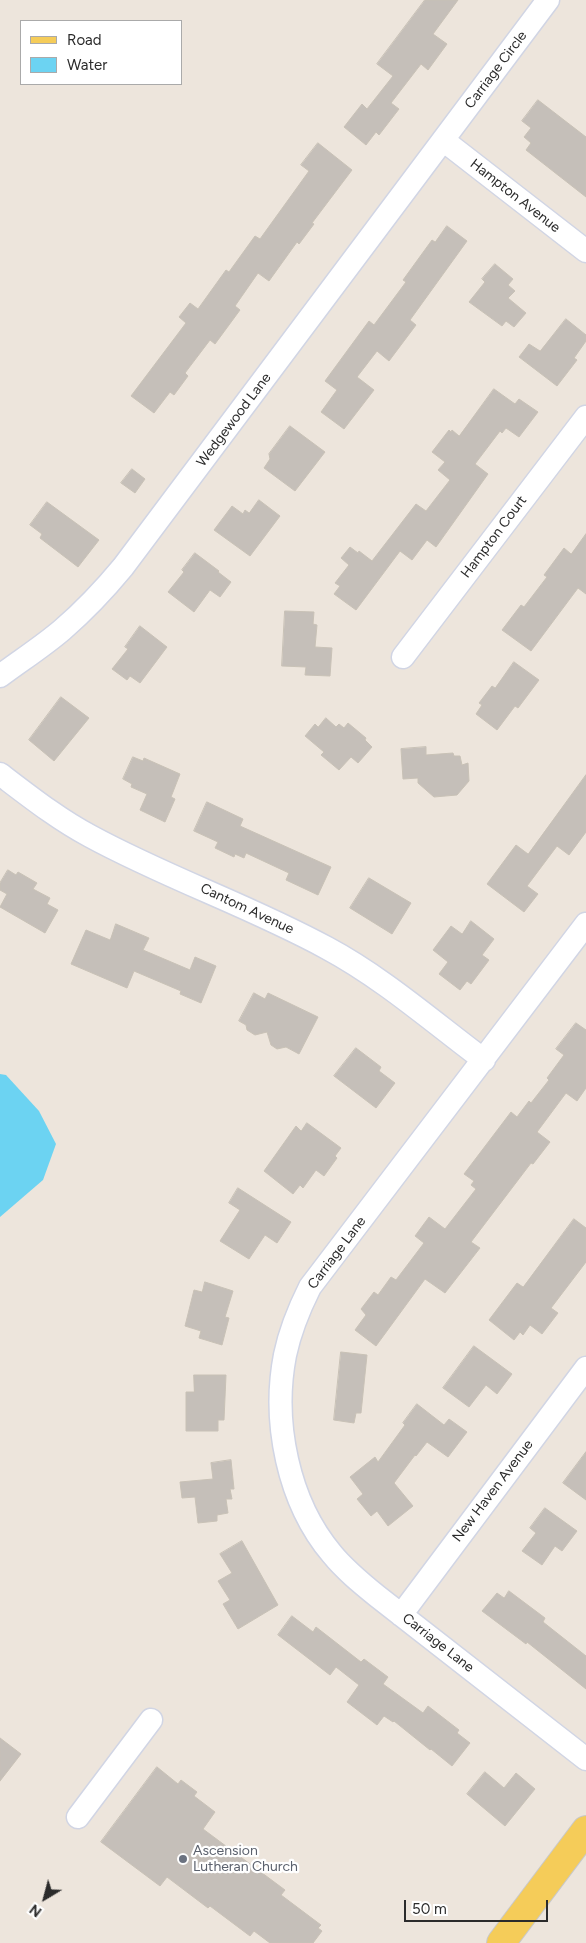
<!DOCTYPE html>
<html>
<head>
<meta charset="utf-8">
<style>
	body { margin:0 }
	#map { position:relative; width:586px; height:1943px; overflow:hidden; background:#ede5dc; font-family:Figtree,sans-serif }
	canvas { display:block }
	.legend { position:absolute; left:20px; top:20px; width:162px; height:65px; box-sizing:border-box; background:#fff; border:1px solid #aaa; margin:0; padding:6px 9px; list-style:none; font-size:15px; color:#2b2b2b }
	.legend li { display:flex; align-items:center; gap:10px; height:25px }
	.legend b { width:25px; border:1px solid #aaa }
	.north { position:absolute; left:20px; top:1873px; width:50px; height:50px; -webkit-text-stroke:4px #fff; paint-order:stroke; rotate:217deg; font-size:14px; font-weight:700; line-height:20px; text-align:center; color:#2b2b2b }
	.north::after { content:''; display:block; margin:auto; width:18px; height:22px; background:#2b2b2b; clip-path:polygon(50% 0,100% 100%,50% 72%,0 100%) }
	.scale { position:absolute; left:404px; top:1900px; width:144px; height:22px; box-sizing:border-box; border:2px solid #2b2b2b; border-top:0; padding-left:6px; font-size:15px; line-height:18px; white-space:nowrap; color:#2b2b2b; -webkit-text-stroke:4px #fff; paint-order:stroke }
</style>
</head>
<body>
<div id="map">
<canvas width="586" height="1943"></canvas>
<ul class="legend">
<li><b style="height:6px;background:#f5cc59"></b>Road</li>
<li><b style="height:14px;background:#6cd3f2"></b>Water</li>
</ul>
<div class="north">N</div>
<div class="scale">50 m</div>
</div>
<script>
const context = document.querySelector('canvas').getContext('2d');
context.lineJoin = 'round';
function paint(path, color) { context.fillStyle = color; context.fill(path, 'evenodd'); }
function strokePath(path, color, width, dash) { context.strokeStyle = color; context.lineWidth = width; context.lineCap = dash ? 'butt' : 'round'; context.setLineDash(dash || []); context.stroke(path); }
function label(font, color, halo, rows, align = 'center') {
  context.font = font + ' Figtree,sans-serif'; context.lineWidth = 4.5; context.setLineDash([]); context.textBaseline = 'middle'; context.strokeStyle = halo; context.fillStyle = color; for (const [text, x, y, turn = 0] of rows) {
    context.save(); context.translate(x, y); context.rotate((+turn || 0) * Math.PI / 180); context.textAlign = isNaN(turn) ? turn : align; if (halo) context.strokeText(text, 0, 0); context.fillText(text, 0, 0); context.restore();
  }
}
paint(new Path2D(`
	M0,1074L6,1075L39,1111L56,1144L43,1180L0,1217Z`), '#6cd3f2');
const building = new Path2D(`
	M425,0H458L433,34L447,44L428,70L421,64L391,103L399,109L379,135L376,132L366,145L344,127L362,104L367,109L393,76L377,64Z
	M538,100L586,137V197L526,150L531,143L524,137L531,128L522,121Z
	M318,143L352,170L312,223L314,224L299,244L297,242L269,281L258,273L235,306L240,310L215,344L210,340L185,373L188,376L174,395L170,392L154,413L131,396L186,323L179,317L190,303L198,309L226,270L229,272L255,236L260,239L309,171L301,165Z
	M447,226L467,241L410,320L416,325L389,361L377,351L357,377L374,390L344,429L321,412L337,390L325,381L369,321L374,325L406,282L403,280L432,240L435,242Z
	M495,264L513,279L508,285L515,291L508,298L526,313L514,327L506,321L502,326L469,302L485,282L482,279Z
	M566,319L586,335V341L574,358L577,360L557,386L519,357L529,344L540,351Z
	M494,389L515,404L519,399L538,412L519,437L506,428L502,433L500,431L475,464L488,474L436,547L427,540L412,560L400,551L356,610L334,594L340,586L335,583L349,565L341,558L350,547L358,553L359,551L372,561L416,504L426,511L450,480L438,470L445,462L432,452L449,430L451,432L452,430L459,436Z
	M290,426L325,452L295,491L264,468L270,459L269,454Z
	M132,469L145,479L135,493L121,483Z
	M259,500L280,516L250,556L214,530L232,506L243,514L245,510L249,513Z
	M47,502L99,540L78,567L40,538L42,534L30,525Z
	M586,534V594L578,588L531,651L502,630L521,605L524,607L547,577L544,575L564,548L571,554Z
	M195,553L219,571L218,572L231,582L220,597L210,590L194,612L168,592L184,572L182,570Z
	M285,611L314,612L313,624L317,625L315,647L332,648L330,676L305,675L306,667L282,666Z
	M140,626L167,647L140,683L130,676L127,680L112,669L128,649L125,647Z
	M514,662L539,680L518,708L515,706L497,730L476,714L482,705L479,703L492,686L495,688Z
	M61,697L89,718L54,761L29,740Z
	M326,718L336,727L339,724L344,728L348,723L366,738L365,740L372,747L358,763L351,757L339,770L321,755L324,752L305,736L315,724L318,727Z
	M426,747V755L453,753L454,756H460L462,765L468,763L469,781L457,795L434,797L418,783V778L403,779L401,749Z
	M133,757L143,761L144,758L180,774L171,797L175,799L165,822L140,810L147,794L131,787L132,784L123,779Z
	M586,775V832L569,855L557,846L527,886L538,894L524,912L487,884L516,845L528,854Z
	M207,802L243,819L240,826L331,867L318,895L286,880L289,873L246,853L244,858L235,854L234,857L215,848L218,842L194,831Z
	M8,870L16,875L18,872L37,883L33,889L50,898L47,904L58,910L45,933L0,907L7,894L0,890V883Z
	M369,878L411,903L392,934L350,908Z
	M471,921L494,939L482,955L489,960L471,984L467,981L460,990L439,974L448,962L433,950L451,926L462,934Z
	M116,924L149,938L143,950L190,970L195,957L216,966L201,1003L180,994L181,991L134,971L127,988L71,964L86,930L110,940Z
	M254,993L265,999L268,993L318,1017L299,1054L286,1047L277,1049L271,1045L267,1032L255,1035L247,1030L246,1025L239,1021Z
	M576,1023L586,1030V1088L577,1101L566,1093L537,1132L550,1142L533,1164L531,1163L471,1242L480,1248L445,1293L425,1279L376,1346L355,1330L366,1315L361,1309L374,1292L378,1295L391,1277L396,1280L424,1243L415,1236L429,1217L445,1229L476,1189L471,1185L474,1181L464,1174L511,1112L517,1117L529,1101L531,1103L549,1080L547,1078L564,1055L556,1049Z
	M356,1048L381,1067L379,1071L395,1083L376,1108L334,1076Z
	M307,1123L341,1148L335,1156L337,1158L324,1176L316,1170L303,1188L300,1185L293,1194L264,1171L296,1126L301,1131Z
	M238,1188L291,1222L277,1243L265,1235L249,1259L220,1241L240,1210L229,1203Z
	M574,1219L586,1228V1262L551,1308L558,1313L542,1334L530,1325L523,1335L520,1332L514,1340L489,1320L517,1283L523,1287Z
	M205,1282L233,1291L225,1317L229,1318L222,1345L199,1338L201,1331L185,1326L194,1290L202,1292Z
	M474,1346L512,1374L497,1394L486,1385L469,1407L443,1388Z
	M341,1352L367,1355L361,1413H356L354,1423L334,1420Z
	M194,1375H226L224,1420H218V1431H186V1392H194Z
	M417,1404L444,1425L449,1419L467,1432L448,1457L427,1442L416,1456L415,1455L394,1483L413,1506L388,1526L377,1511L371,1516L357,1499L363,1494L350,1477L375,1457L378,1462L405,1425L403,1423Z
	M586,1452V1500L563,1483Z
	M231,1460L234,1489H230L232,1499H226L228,1513L217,1515V1521L198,1523L195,1497L182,1498L180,1482L213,1479L211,1463Z
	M545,1508L577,1531L562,1551L555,1546L542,1565L522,1551L536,1533L530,1528Z
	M242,1541L278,1605L238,1629L223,1604L230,1600L218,1581L232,1573L220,1554Z
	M509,1591L545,1618L543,1622L586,1656V1689L527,1642L526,1644L482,1611L497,1593L504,1598Z
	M292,1616L313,1632L316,1627L361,1662L364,1659L388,1677L383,1684L423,1713L428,1706L459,1730L457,1733L470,1743L452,1766L431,1749L430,1750L394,1721L393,1722L384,1716L377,1725L347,1702L359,1685L336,1667L330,1675L278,1635Z
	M0,1738L21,1754L0,1781Z
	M157,1767L178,1784L181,1780L197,1792L194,1796L215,1812L203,1829L285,1890L281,1895L321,1925L318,1928L322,1931L313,1943H270L254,1931L250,1936L210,1906L208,1908L167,1877L160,1886L101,1842Z
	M485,1772L504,1788L516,1773L535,1789L505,1826L467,1794Z`);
paint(building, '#c5bfb9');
strokePath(building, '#c8c1b6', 1);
const minor = new Path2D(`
	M443,140L586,251
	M403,657L586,417
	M0,676C20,661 42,647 62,630C84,611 104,590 123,567L548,0
	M0,774C29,796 58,819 90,836C167,878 250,906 327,948C383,978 433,1022 484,1060
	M586,924L310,1287C299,1309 290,1331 285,1355C272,1422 288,1502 332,1554C345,1570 361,1583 377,1596L586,1759
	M401,1615L586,1368
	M78,1817L151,1720`);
const major = new Path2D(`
	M501,1943L586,1830`);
strokePath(minor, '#d1d5e4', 25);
strokePath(major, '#c8c8c8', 30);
strokePath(minor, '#fff', 22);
strokePath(major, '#f5cc59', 28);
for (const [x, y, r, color] of [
	[183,1859,5,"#6b7280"]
]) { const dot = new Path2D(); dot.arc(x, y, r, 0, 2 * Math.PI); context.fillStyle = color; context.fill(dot); strokePath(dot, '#fff', 2); }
label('14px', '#2b2b2b', '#fff', [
	["Carriage Circle",496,70,-53],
	["Hampton Avenue",515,196,38],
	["Wedgewood Lane",234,420,-53],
	["Hampton Court",494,537,-53],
	["Cantom Avenue",247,909,25],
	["Carriage Lane",337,1253,-53],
	["New Haven Avenue",493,1491,-53],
	["Carriage Lane",438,1643,38]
]);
label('14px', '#5b616d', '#fff', [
	["Ascension",193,1851],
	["Lutheran Church",193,1867]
], 'left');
</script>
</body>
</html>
